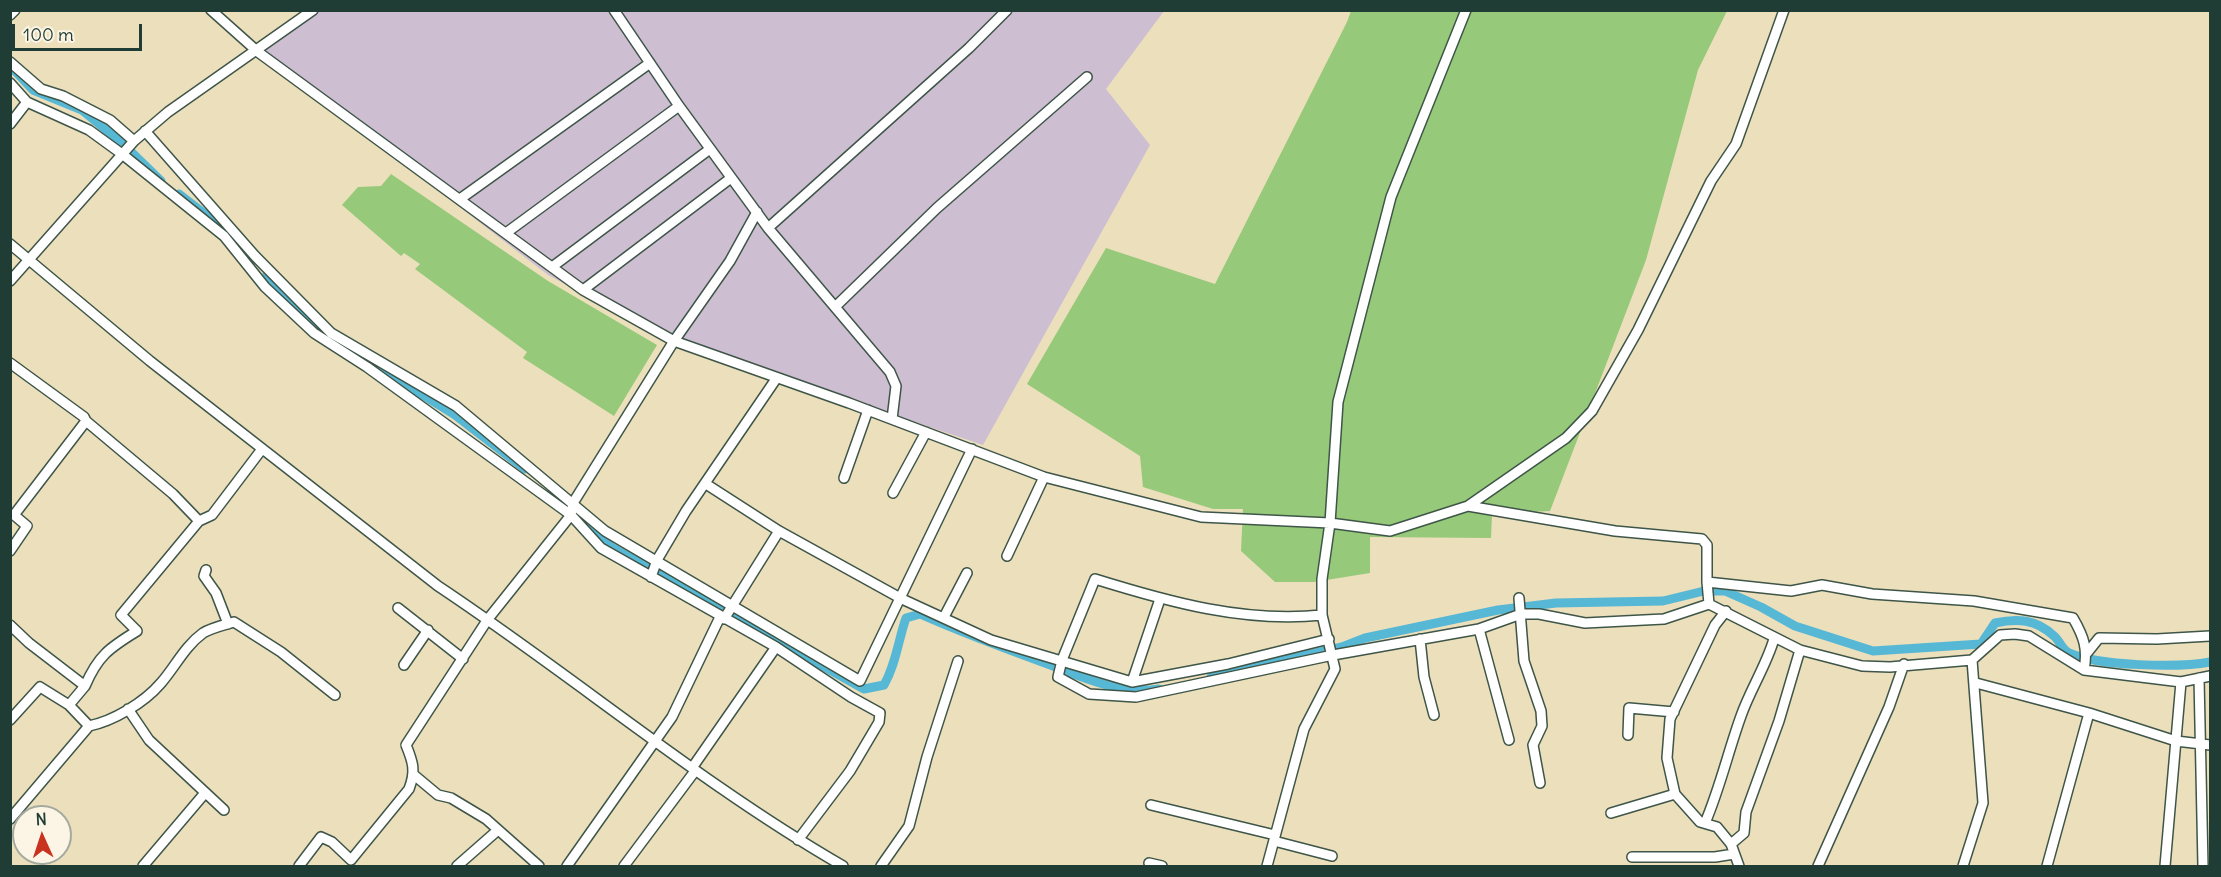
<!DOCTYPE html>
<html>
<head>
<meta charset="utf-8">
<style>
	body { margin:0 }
	#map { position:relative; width:2221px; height:877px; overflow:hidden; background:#ecdfbc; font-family:Delius,sans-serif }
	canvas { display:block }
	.frame { position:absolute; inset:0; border:12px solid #1f3d34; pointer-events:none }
	.north { position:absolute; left:12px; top:805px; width:60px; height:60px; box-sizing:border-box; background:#fcf5e5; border:2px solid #a4ab9e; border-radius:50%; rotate:357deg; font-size:16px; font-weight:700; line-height:24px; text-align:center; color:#1f3d34 }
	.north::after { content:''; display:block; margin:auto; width:21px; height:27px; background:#c8321e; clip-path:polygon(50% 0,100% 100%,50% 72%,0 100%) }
	.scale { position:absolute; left:12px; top:24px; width:130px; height:27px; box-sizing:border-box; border:3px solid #1f3d34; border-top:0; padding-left:8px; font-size:18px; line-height:21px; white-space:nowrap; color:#1f3d34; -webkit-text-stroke:4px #fcf5e5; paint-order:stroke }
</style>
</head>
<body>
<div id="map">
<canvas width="2221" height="877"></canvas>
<div class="frame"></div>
<div class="north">N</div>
<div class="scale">100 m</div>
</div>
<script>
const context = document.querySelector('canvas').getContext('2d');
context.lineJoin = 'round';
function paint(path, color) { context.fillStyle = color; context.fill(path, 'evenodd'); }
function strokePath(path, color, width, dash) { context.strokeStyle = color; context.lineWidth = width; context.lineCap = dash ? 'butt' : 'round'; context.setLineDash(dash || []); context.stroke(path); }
paint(new Path2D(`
	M311,10L1164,11L1106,89L1150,145L983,445L674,341L548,275L258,52Z`), '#cebed1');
paint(new Path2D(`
	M1351,11H1727L1698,70L1646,260L1550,511L1492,514L1491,538L1370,537V573L1314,582H1275L1241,551L1243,509H1213L1143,487L1140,456L1027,384L1106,248L1215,284L1347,22Z
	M391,174L548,281L657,345L614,416L523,358L527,352L415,269L420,264L404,253L401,256L342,205L358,187L381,186Z`), '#96c979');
strokePath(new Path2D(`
	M15,71L33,90L82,110L121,142L161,181
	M179,194L232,235
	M267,274L318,330L455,415L525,469
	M575,510L611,547L864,689L884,685C896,664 898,641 906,618L920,614C965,634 1006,649 1053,666C1086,679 1123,695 1159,689
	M1211,677L1342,647L1365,638L1498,610L1556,603L1663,601L1704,591H1725L1761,607L1795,626L1873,651L1981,644L1995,623C2017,618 2036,619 2054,636C2060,641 2062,650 2069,653C2098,666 2179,668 2210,662`), '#57b8d6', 9);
const minor = new Path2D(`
	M211,10L258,52L583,290L674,341L849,403L1044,477L1201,517L1330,523L1390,531L1468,506L1615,531L1702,539L1707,545V582L1791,591L1822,585L1872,594L1974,601L2073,618C2084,637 2088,649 2084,670
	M614,10L679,106L768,228L890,372L896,386L892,419
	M10,15L15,10
	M10,62L41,89L63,96L110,120L134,141
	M10,83L27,102L89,130L122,154L224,236L265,287L314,333L367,367L571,515L601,548L776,647L851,697L880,713L879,722L850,771L798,840
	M10,124L27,102
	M145,131L255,256L331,333L456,406L605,531L860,681L972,449
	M460,199L650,63
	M768,228L969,48L1007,10
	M506,233L679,106
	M10,244L150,361L438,586C575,677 701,784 843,866
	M552,267L710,149
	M10,281L134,141L168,112L313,10
	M583,290L731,178
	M835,307L937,208L1087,77
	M10,363L84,417L86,421L14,515L27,526L10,551
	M86,421L173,494L199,521
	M844,478L868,410
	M706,484L779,531L902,599L991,640L1132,682L1228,664L1329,639
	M893,493L926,432
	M1468,506L1566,438L1592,411L1638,330L1711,181L1736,144L1784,10
	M1007,556L1044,477
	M206,570L204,576L216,593L228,624
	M651,577L657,560L686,511L776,379
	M1707,582L1709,604
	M1519,598L1524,661L1541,711L1542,726L1533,745L1540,783
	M398,608L463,659
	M1726,611L1715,625L1670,719L1667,758L1675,794L1700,822L1717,827L1731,844L1739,866
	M1322,615C1244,623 1169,602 1095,579L1062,660L1058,677L1089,694L1136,697L1333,655L1479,629L1521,614H1539L1585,623L1664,619L1709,604L1800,650L1862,666L1890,667L1972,660L2000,635L2015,634L2029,636L2084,670L2181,682L2210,676
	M944,617L967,573
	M724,619L779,531
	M10,625L29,643L85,686L69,705L89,726
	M1479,629L1509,740
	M1420,639L1424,677L1434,715
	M2087,653L2099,638L2157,639L2210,636
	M404,665L428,630
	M2199,678L2203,866
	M1132,682L1160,599
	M1976,683L2089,713L2176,741L2210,745
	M85,686C98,656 109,648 137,631L121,615L199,521L212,515L262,449
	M128,709L149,740L224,810
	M10,720L40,687L69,705
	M1628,735L1629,708L1674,712
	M692,768L776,647
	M414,775L438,795L451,798L486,819L539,866
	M1151,805L1275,835
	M1611,813L1675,794
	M10,819L89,726C113,721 144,703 161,683C175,667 185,646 203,633C211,628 224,625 234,622L281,652L335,695
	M1705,823C1720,788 1728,752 1741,716C1750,690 1766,666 1774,639
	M1274,841L1332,856
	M1731,844L1744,833L1746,812L1779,721L1800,650
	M1632,857H1715L1734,854
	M1149,863L1162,866
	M143,866L205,793
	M299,866L321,837L332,842L351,860L409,789C416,771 413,762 406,745L488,619L571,515L573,503L674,341L730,261L757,212
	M457,866L498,830
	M567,866L672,717L720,617
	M624,866L695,771
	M881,866L909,826L927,757L958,661
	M1267,866L1304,729L1335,669L1322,615V579L1330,523L1338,402L1391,197L1466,10
	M1818,866L1889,707L1904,664
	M1963,866L1983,803L1972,660
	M2047,866L2089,713
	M2165,866L2181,682`);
strokePath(minor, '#3e5548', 12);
strokePath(minor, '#fff', 9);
</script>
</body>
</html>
